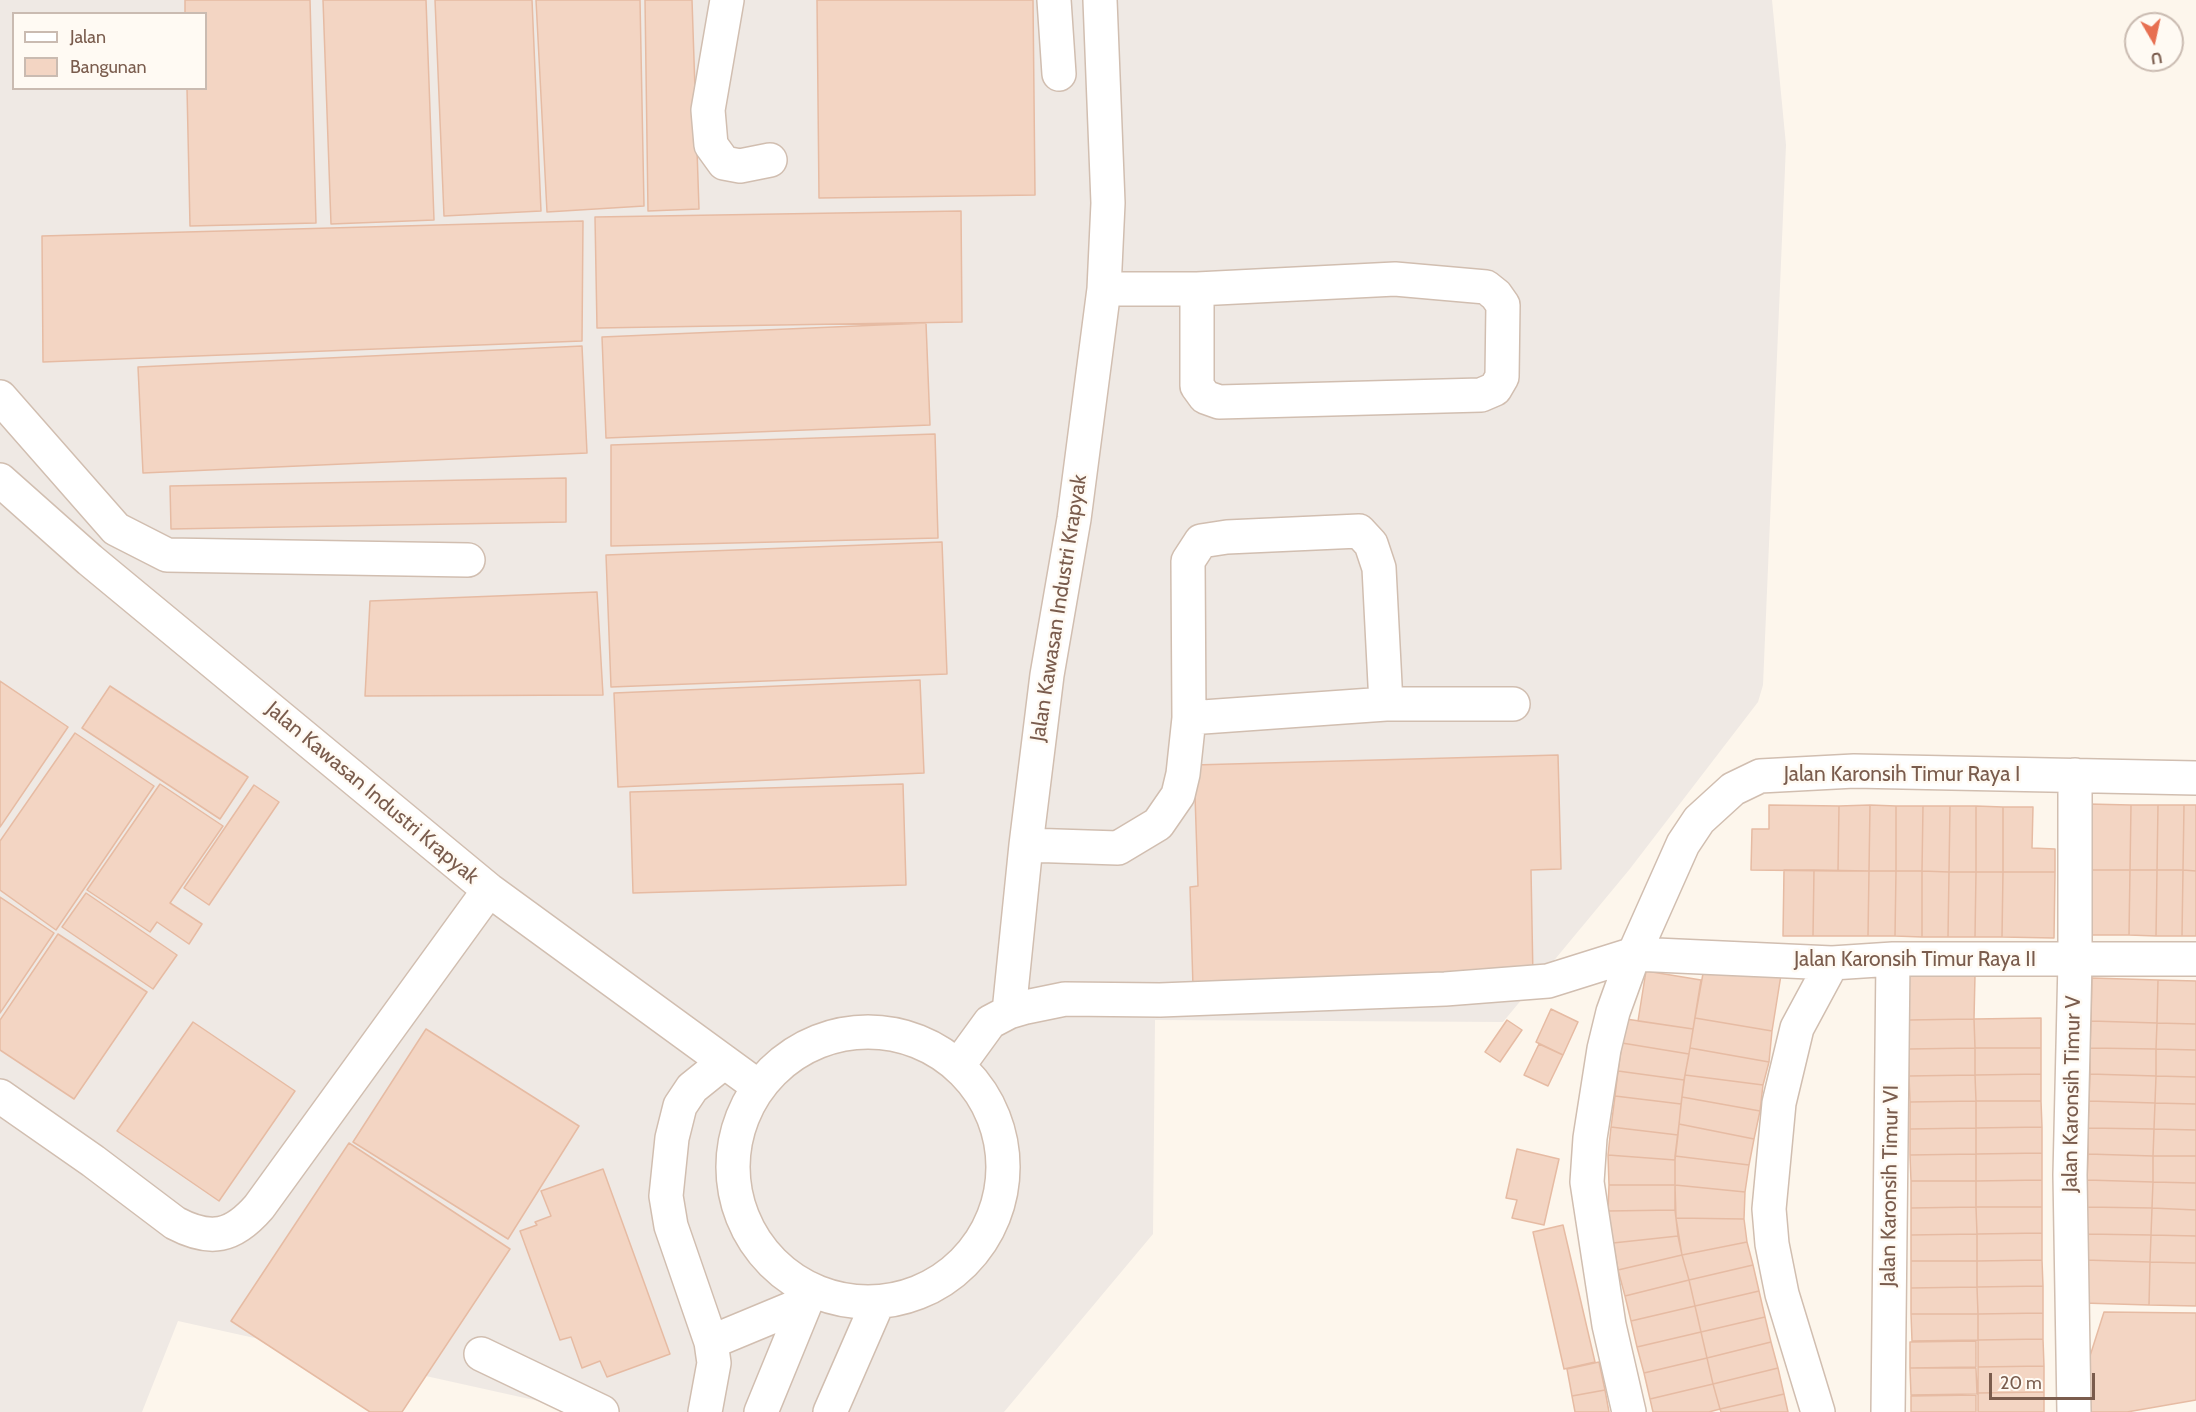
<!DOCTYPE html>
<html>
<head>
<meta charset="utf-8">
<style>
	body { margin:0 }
	#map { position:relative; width:2196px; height:1412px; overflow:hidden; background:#fdf6ec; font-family:Cabin,sans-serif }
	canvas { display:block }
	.legend { position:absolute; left:12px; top:12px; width:195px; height:78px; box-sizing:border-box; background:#fffaf3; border:2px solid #cabbb1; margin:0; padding:8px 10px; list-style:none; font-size:18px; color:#7a5c4d }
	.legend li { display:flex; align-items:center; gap:12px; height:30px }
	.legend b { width:30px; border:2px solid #cabbb1 }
	.north { position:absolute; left:2124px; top:12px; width:60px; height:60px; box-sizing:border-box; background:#fffaf3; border:2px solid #cabbb1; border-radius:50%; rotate:171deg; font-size:16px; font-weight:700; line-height:24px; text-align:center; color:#7a5c4d }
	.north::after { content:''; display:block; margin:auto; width:21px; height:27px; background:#e76f51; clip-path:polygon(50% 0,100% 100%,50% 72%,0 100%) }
	.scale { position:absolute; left:1989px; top:1373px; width:106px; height:27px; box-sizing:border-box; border:3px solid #7a5c4d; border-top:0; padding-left:8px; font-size:18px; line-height:21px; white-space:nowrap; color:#7a5c4d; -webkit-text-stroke:4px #fffaf3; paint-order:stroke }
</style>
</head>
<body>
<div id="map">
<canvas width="2196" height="1412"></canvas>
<ul class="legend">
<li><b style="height:8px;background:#fff"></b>Jalan</li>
<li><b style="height:16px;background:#f3d5c3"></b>Bangunan</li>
</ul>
<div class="north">U</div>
<div class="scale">20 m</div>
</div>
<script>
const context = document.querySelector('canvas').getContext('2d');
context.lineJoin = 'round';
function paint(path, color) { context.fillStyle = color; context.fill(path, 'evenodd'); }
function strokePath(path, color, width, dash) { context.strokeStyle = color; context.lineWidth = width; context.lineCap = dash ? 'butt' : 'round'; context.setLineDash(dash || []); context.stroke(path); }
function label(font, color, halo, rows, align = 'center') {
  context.font = font + ' Cabin,sans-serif'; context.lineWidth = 5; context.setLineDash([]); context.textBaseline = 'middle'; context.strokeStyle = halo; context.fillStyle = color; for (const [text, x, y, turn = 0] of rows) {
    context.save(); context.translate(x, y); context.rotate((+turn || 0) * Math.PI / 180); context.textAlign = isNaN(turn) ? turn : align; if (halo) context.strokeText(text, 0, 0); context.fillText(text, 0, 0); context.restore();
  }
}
paint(new Path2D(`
	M0,0H1772L1786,145L1763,685L1758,702L1629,870L1503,1022L1155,1020L1153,1234L1004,1412H588L178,1321L142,1412H0ZM14,14H206V88H14Z`), '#efe9e4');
const building = new Path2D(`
	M185,0H310L316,223L190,226L187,88H206V14H185Z
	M323,0H426L434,220L331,224Z
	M435,0H532L541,211L444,216Z
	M536,0H640L644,206L547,212Z
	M645,0H692L699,209L648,211Z
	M817,0H1033L1035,195L819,198Z
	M961,211L962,322L597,328L595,217Z
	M583,221L582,341L43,362L42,236Z
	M926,323L930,425L606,438L602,337Z
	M582,346L587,453L143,473L138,367Z
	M935,434L938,538L611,546V445Z
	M566,478V522L171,529L170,486Z
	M942,542L947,674L611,687L606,555Z
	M597,592L603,695L365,696L370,601Z
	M920,680L924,773L618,787L614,693Z
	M0,681L68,727L0,827Z
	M110,686L248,777L220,819L82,728Z
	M75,733L154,786L56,930L0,890V841Z
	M1558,755L1561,869L1531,870L1533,978L1193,987L1190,887L1198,886L1194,765Z
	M160,784L223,826L170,903L202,924L189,944L157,922L150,932L87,890Z
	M903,784L906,885L633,893L630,792Z
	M254,785L279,802L209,905L184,888Z
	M2088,804L2131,805L2130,870H2087Z
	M1769,805L1839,806L1838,871L1751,870L1752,829H1769Z
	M1870,805L1869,871H1838L1839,806Z
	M1870,805L1896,806V871H1869Z
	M2131,805H2158L2157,870H2130Z
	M2158,805H2184L2183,870H2157Z
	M2184,805H2196V871L2183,870Z
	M1896,806H1923L1922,871H1896Z
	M1923,806H1950L1949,872L1922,871Z
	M1950,806H1976V872H1949Z
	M1976,806L2003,807V872H1976Z
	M2003,807H2033L2032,848L2055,849V872H2003Z
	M1784,870H1814L1813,936H1783Z
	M1814,870L1869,871L1868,936H1813Z
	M2087,870H2130L2129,935H2086Z
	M2130,870H2157L2156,936L2129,935Z
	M2157,870H2183L2182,936H2156Z
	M2183,870L2196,871V936H2182Z
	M1869,871H1896L1895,936H1868Z
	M1896,871H1922V937L1895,936Z
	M1922,871L1949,872L1948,937H1922Z
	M1949,872H1976L1975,937H1948Z
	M1976,872H2003L2002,937H1975Z
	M2003,872H2055L2054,938L2002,937Z
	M86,893L177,955L153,989L62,927Z
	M0,897L54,933L0,1013Z
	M58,934L147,992L74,1099L0,1050V1020Z
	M1704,968L1781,975L1772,1031L1695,1018Z
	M1646,971L1701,980L1693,1029L1638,1021Z
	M1975,975L1974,1019L1909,1020L1908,976Z
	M2092,978L2158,980L2157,1023L2091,1021Z
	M2158,980L2196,981V1024L2157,1023Z
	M1551,1009L1578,1022L1563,1055L1536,1042Z
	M1695,1018L1772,1031L1769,1062L1690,1048Z
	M2041,1018V1048H1975L1974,1019Z
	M1626,1019L1693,1029L1689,1054L1622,1043Z
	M1974,1019L1975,1048L1909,1049V1020Z
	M1507,1020L1522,1030L1500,1062L1485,1052Z
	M2091,1021L2157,1023L2156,1049L2090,1048Z
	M193,1022L295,1091L219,1201L117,1131Z
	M2157,1023L2196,1024V1050L2156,1049Z
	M426,1029L579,1126L508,1239L353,1142Z
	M1622,1043L1689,1054L1684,1080L1618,1071Z
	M1539,1044L1563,1055L1548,1086L1524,1075Z
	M1690,1048L1769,1062L1763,1085L1685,1075Z
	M1975,1048V1075L1909,1076V1049Z
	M1975,1048H2041V1074L1975,1075Z
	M2090,1048L2156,1049V1076L2090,1074Z
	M2156,1049L2196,1050V1077L2156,1076Z
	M1618,1071L1684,1080L1681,1104L1615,1096Z
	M2041,1074V1101H1976L1975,1075Z
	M2090,1074L2156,1076L2155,1103L2089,1101Z
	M1685,1075L1763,1085L1760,1111L1682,1097Z
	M1975,1075L1976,1101L1910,1102L1909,1076Z
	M2156,1076L2196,1077V1104L2155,1103Z
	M1615,1096L1681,1104L1678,1135L1611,1127Z
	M1682,1097L1760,1111L1754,1139L1679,1124Z
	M1976,1101V1128L1910,1129V1102Z
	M1976,1101H2041L2042,1127L1976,1128Z
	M2089,1101L2155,1103L2154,1129L2088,1128Z
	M2155,1103L2196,1104V1130L2154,1129Z
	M1679,1124L1754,1139L1749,1165L1675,1156Z
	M1611,1127L1678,1135L1675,1160L1608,1155Z
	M2042,1127V1153L1976,1154V1128Z
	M1976,1128V1154L1910,1155V1129Z
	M2088,1128L2154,1129L2153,1156L2088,1154Z
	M2154,1129L2196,1130V1156H2153Z
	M349,1143L510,1249L402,1412H370L231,1321Z
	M1517,1149L1559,1159L1544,1225L1512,1218L1517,1200L1506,1198Z
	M2042,1153V1180L1976,1181V1154Z
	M1976,1154V1181H1911L1910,1155Z
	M2088,1154L2153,1156V1182L2087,1180Z
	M1608,1155L1675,1160V1185H1609Z
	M1675,1156L1749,1165L1745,1192L1675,1185Z
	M2153,1156H2196V1183L2153,1182Z
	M603,1169L670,1354L607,1377L600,1361L582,1368L571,1337L560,1340L520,1231L537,1225L535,1222L551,1216L541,1191Z
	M2042,1180V1207H1976V1181Z
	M2087,1180L2153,1182L2152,1208L2086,1207Z
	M1911,1181H1976V1207L1911,1208Z
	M2153,1182L2196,1183V1210L2152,1208Z
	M1609,1185H1675V1210L1608,1211Z
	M1675,1185L1745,1192L1744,1219L1676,1218Z
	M1976,1207L1977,1234L1911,1235V1208Z
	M1976,1207H2042V1233L1977,1234Z
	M2086,1207L2152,1208L2151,1235L2086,1234Z
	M2152,1208L2196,1210V1236L2151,1235Z
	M1675,1210L1678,1236L1613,1243L1608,1211Z
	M1676,1218L1744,1219L1747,1242L1682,1255Z
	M1563,1225L1595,1362L1564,1369L1533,1232Z
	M2042,1233V1260L1977,1261V1234Z
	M1977,1234V1261H1911V1235Z
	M2086,1234L2151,1235L2150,1262L2085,1260Z
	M2151,1235L2196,1236V1263L2150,1262Z
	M1678,1236L1682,1255L1618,1270L1613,1243Z
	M1747,1242L1753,1265L1689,1280L1682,1255Z
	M1682,1255L1689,1280L1625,1296L1618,1270Z
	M2042,1260L2043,1286L1977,1287V1261Z
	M2085,1260L2150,1262L2149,1305L2083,1303Z
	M1911,1261H1977V1287L1911,1288Z
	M2150,1262L2196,1263V1306L2149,1305Z
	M1753,1265L1759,1291L1695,1306L1689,1280Z
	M1689,1280L1695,1306L1631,1321L1625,1296Z
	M2043,1286V1313L1978,1314L1977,1287Z
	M1977,1287L1978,1314H1911V1288Z
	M1759,1291L1765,1317L1701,1332L1695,1306Z
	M1695,1306L1701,1332L1637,1347L1631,1321Z
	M2104,1312L2196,1313V1400L2127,1412H2090L2083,1378Z
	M2043,1313V1339L1978,1340V1314Z
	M1911,1314H1978V1340L1912,1341Z
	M1765,1317L1771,1342L1707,1358L1701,1332Z
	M1701,1332L1707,1358L1644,1373L1637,1347Z
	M2043,1339L2044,1366L1978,1367V1340Z
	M1976,1341V1367L1910,1368V1342Z
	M1771,1342L1778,1368L1713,1384L1707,1358Z
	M1707,1358L1713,1384L1650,1399L1644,1373Z
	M1599,1362L1605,1390L1572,1396L1567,1369Z
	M2044,1366V1392L1978,1393V1367Z
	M1778,1368L1784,1394L1720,1409L1713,1384Z
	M1910,1368H1976L1977,1394L1911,1395Z
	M1713,1384L1720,1409L1709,1412H1653L1650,1399Z
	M1605,1390L1609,1412H1575L1572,1396Z
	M2044,1392V1412H1978V1393Z
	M1784,1394L1788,1412H1721L1720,1409Z
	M1976,1395V1412H1911V1396Z`);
paint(building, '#f3d5c3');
strokePath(building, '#e6bba3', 1.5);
const minor = new Path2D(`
	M727,0L708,110L711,145L724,163L740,166L770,160
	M1054,0L1059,74
	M1104,289H1197L1395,279L1486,287L1496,295L1503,305L1502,377L1495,389L1481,395L1219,402L1205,397L1197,386V289
	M0,397L116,529L167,555L468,560
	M0,480L90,560L489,890L759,1087
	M1189,718L1386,704H1513
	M1026,845L1118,848L1158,824L1178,795L1183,774L1189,718L1188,561L1201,541L1227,537L1359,531L1371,544L1379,568L1386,704
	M1009,1012L1026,845L1047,675L1074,519L1104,289L1108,203L1100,0
	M733 1167a135 135 0 1 1 270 0a135 135 0 1 1-270 0Z
	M958,1066L990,1022L1009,1012L1026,1007L1065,999L1160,1000L1445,989L1548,981L1634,954L1832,963L1893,959H2196
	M0,1096L93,1161L175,1223C211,1242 233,1237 259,1207L489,890
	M711,1342L805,1303
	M481,1354L602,1412
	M705,1412L714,1363L711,1342L671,1226L666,1196L672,1138L680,1106L692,1088L723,1063
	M761,1412L811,1290
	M830,1412L878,1302
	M1629,1412L1609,1325L1587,1182L1590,1138L1604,1049L1613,1012L1634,954L1683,844L1699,820L1733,789L1760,776L1854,771L2196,778
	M1818,1412L1782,1294L1772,1244L1769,1209L1779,1103L1797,1028L1832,963
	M1888,1412L1893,959
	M2074,1412L2070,1175L2075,961V775`);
strokePath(minor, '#d1beb0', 36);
strokePath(minor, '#fff', 33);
label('21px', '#7a5c4d', '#fffaf3', [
	["Jalan Kawasan Industri Krapyak",1059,608,-81],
	["Jalan Karonsih Timur Raya I",1902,775],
	["Jalan Kawasan Industri Krapyak",372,793,40],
	["Jalan Karonsih Timur Raya II",1915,960],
	["Jalan Karonsih Timur V",2072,1094,-89],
	["Jalan Karonsih Timur VI",1890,1186,-89]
]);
</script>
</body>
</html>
